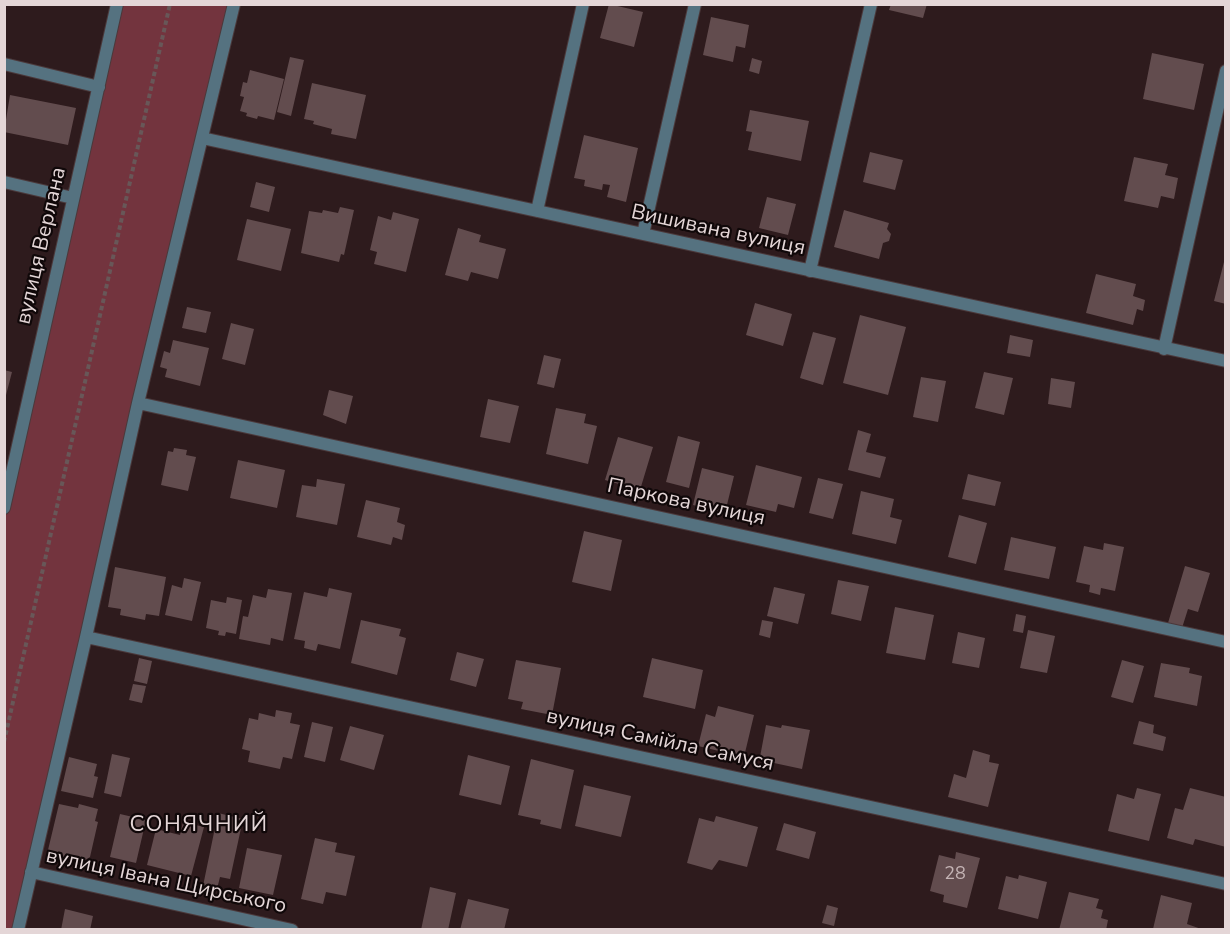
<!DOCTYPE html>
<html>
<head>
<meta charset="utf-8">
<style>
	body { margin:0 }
	#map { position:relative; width:1230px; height:934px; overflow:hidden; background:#2e1b1d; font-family:"Nunito Sans",sans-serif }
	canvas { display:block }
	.frame { position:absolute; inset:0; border:6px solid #e4d6d7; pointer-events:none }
</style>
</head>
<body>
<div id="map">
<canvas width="1230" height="934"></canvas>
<div class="frame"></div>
</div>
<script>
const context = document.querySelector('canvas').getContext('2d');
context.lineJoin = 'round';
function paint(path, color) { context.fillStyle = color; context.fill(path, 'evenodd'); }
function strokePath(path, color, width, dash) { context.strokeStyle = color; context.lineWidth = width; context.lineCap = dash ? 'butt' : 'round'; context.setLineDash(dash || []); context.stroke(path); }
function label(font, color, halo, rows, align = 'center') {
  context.font = font + ' "Nunito Sans",sans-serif'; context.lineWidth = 4.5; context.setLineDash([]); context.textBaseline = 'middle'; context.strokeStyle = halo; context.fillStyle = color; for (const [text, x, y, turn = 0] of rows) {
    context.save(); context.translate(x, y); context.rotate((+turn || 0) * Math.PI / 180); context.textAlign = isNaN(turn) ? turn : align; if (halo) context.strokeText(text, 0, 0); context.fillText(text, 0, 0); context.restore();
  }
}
paint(new Path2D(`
	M115,5H234L18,929L5,930V514Z`), '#73343e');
paint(new Path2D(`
	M609,4L643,12L634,47L600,38Z
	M891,4H927L923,18L889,10Z
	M711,17L749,25L745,48L736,46L733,62L703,55Z
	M1152,53L1204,64L1194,110L1143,99Z
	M290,57L304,60L291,116L277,112Z
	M752,58L762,61L759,74L749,71Z
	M250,70L284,79L274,120L258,116L257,119L246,116L247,113L240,111L244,97L240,96L243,82L247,83Z
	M312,83L366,95L356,139L331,134L332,129L313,124L314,121L304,119Z
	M10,95L76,108L68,145L4,132Z
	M750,110L809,121L801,161L748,150L752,132L746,131Z
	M584,135L638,148L626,202L607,197L610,185L603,184L602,190L584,186L585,180L574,178Z
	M870,152L903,160L895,190L863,182Z
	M1134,157L1168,164L1165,175L1178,178L1174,199L1161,196L1158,208L1124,201Z
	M256,182L275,187L269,212L250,207Z
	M767,197L796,204L788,235L759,228Z
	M340,207L354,210L344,255L341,254L339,262L301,253L309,211L322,213L323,210L338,213Z
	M844,210L889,223L887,229L891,234L889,241L883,243L879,259L834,247Z
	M393,212L419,219L406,272L374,264L377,252L370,250L378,216L391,220Z
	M247,219L291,229L281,271L237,260Z
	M458,228L481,235L479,242L506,249L498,279L471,272L468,281L445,275Z
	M1225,258L1226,259V304L1214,301Z
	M1096,274L1136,284L1133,296L1145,300L1143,311L1137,309L1133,325L1086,313Z
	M755,303L792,314L783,346L746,335Z
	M187,307L211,312L206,333L182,328Z
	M860,315L906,327L888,395L843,383Z
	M231,323L254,329L245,365L222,359Z
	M813,332L836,338L823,385L800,378Z
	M1010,335L1033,340L1030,357L1007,353Z
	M173,340L209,348L200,386L165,377L167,369L160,367L164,351L170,353Z
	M544,355L561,359L554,388L537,384Z
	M4,370L12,372L5,399H4Z
	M984,372L1013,378L1004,415L975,408Z
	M921,377L946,381L938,422L913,417Z
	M1051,378L1075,382L1071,408L1048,404Z
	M329,390L353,396L346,424L323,415Z
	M488,399L519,406L510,443L480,437Z
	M556,408L586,414L584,423L597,426L588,464L546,454Z
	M858,430L871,434L866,452L886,457L880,478L848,470Z
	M678,436L700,442L689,488L666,482Z
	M618,437L653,447L640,490L605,480Z
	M174,448L187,450L186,455L196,457L188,491L161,485L168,451L173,452Z
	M238,460L285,470L277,508L230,498Z
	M756,465L802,477L794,508L778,504L776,512L746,505Z
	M702,468L734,476L725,513L693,505Z
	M968,474L1001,482L995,506L962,499Z
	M818,478L843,484L833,519L809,513Z
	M317,479L345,484L337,525L296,517L302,485L316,487Z
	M861,491L894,499L890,517L902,520L896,544L852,534Z
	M366,500L400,508L397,522L405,525L402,540L393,537L391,545L357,537Z
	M959,515L987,523L976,564L948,557Z
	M584,531L622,540L611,591L572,582Z
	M1011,537L1056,547L1049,579L1004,570Z
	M1104,543L1124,547L1115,591L1101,588L1100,595L1089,592L1090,585L1076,582L1084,546L1103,550Z
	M1185,566L1210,573L1198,612L1188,609L1182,628L1168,623Z
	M115,567L166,577L159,616L146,614L145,620L120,615L121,609L108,607Z
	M184,578L201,582L192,621L165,615L172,585L182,588Z
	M838,580L869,586L861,621L831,614Z
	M774,587L805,594L798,624L767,616Z
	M329,588L352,593L340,649L318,644L316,651L304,648L305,641L294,639L304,592L327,597Z
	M268,589L292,593L283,641L271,638L270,645L239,639L243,616L248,617L253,595L266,598Z
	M227,597L242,600L236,634L226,632L225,636L218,635L219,631L206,628L211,600L226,603Z
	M895,607L934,615L925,660L886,653Z
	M1016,614L1026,616L1023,633L1013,631Z
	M361,620L401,629L399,636L406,638L397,675L351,663Z
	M762,620L773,622L770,638L759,635Z
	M1028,630L1055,636L1047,673L1020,668Z
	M958,632L985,638L979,668L952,663Z
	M457,652L484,659L476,687L450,680Z
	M139,658L152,661L147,684L134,681Z
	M652,658L703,670L695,709L643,697Z
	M516,660L561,668L552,715L521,709L523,702L508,699Z
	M1122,660L1144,666L1133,703L1111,697Z
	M1161,663L1190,668L1189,673L1202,676L1197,706L1154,697Z
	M133,684L146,686L142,703L129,700Z
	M718,706L754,715L744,757L698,746L706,714L715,717Z
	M276,710L292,713L290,723L300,725L292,759L283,757L280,769L248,762L250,751L242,749L249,718L258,720L259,713L275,717Z
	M1139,721L1154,725L1153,733L1166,737L1163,751L1133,744Z
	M312,722L333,727L325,762L304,757Z
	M766,725L781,728L782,725L810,730L802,769L774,763L775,760L760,757Z
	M350,726L384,735L374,770L340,760Z
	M973,750L990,755L989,762L999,764L988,807L948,797L954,774L966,778Z
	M112,754L130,758L121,797L104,793Z
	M468,755L510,766L501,805L459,795Z
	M69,757L97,764L94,776L98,777L93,798L61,791Z
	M531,759L574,770L561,829L540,824L541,820L518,815Z
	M584,785L631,796L621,837L575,826Z
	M1137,788L1161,794L1149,841L1108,831L1117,794L1134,799Z
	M1190,788L1226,797V847L1195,839L1193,845L1167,838L1175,808L1183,810Z
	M59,804L78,808L79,804L98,809L95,821L98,822L90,857L84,861L57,857L58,852L48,850Z
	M218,813L243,819L230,879L220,877L217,889L203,886Z
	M120,814L146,820L136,863L110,857Z
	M716,816L758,827L747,867L719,860L712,870L687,863L699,818L714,822Z
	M183,822L204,827L191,876L147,865L156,829L180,835Z
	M784,823L816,832L809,859L776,850Z
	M315,838L337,843L335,852L355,856L346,896L326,892L323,904L301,899Z
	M247,848L282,855L273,895L239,888Z
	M956,852L980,858L967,908L943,902L944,895L930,891L939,855L955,859Z
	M1019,875L1047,882L1038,919L998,909L1006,876L1018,879Z
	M430,887L456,893L448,930H421Z
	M1069,892L1099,899L1096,908L1103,910L1101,918L1108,920L1106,930H1059Z
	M1161,895L1192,903L1187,924L1204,930L1153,929Z
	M468,899L509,909L504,930H460Z
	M827,905L838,908L834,926L822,923Z
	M65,909L93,916L90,930H61Z`), '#624c4e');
const street = new Path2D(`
	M4,64L99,87
	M202,138L1226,361
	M4,182L73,198
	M537,211L583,4
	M643,234L695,4
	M810,271L871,4
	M1164,349L1226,71
	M138,403L1226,642
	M4,508L117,4
	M86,637L1226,884
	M31,872L292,930
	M18,930L86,637L138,403L234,4`);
strokePath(street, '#4b393b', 14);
strokePath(new Path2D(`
	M4,742L170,4`), '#685758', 4, [4.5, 3]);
strokePath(street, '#557280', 12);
label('18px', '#c4b4b5', null, [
	["28",955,875]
]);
label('21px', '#e4d6d7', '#100809', [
	["Вишивана вулиця",718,231,12],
	["вулиця Верлана",42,246,-77],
	["Паркова вулиця",686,503,12],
	["вулиця Самійла Самуся",660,741,12],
	["вулиця Івана Щирського",166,882,12]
]);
context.letterSpacing = '1.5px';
label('22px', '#e4d6d7', '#100809', [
	["СОНЯЧНИЙ",199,826]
]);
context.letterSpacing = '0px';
</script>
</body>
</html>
